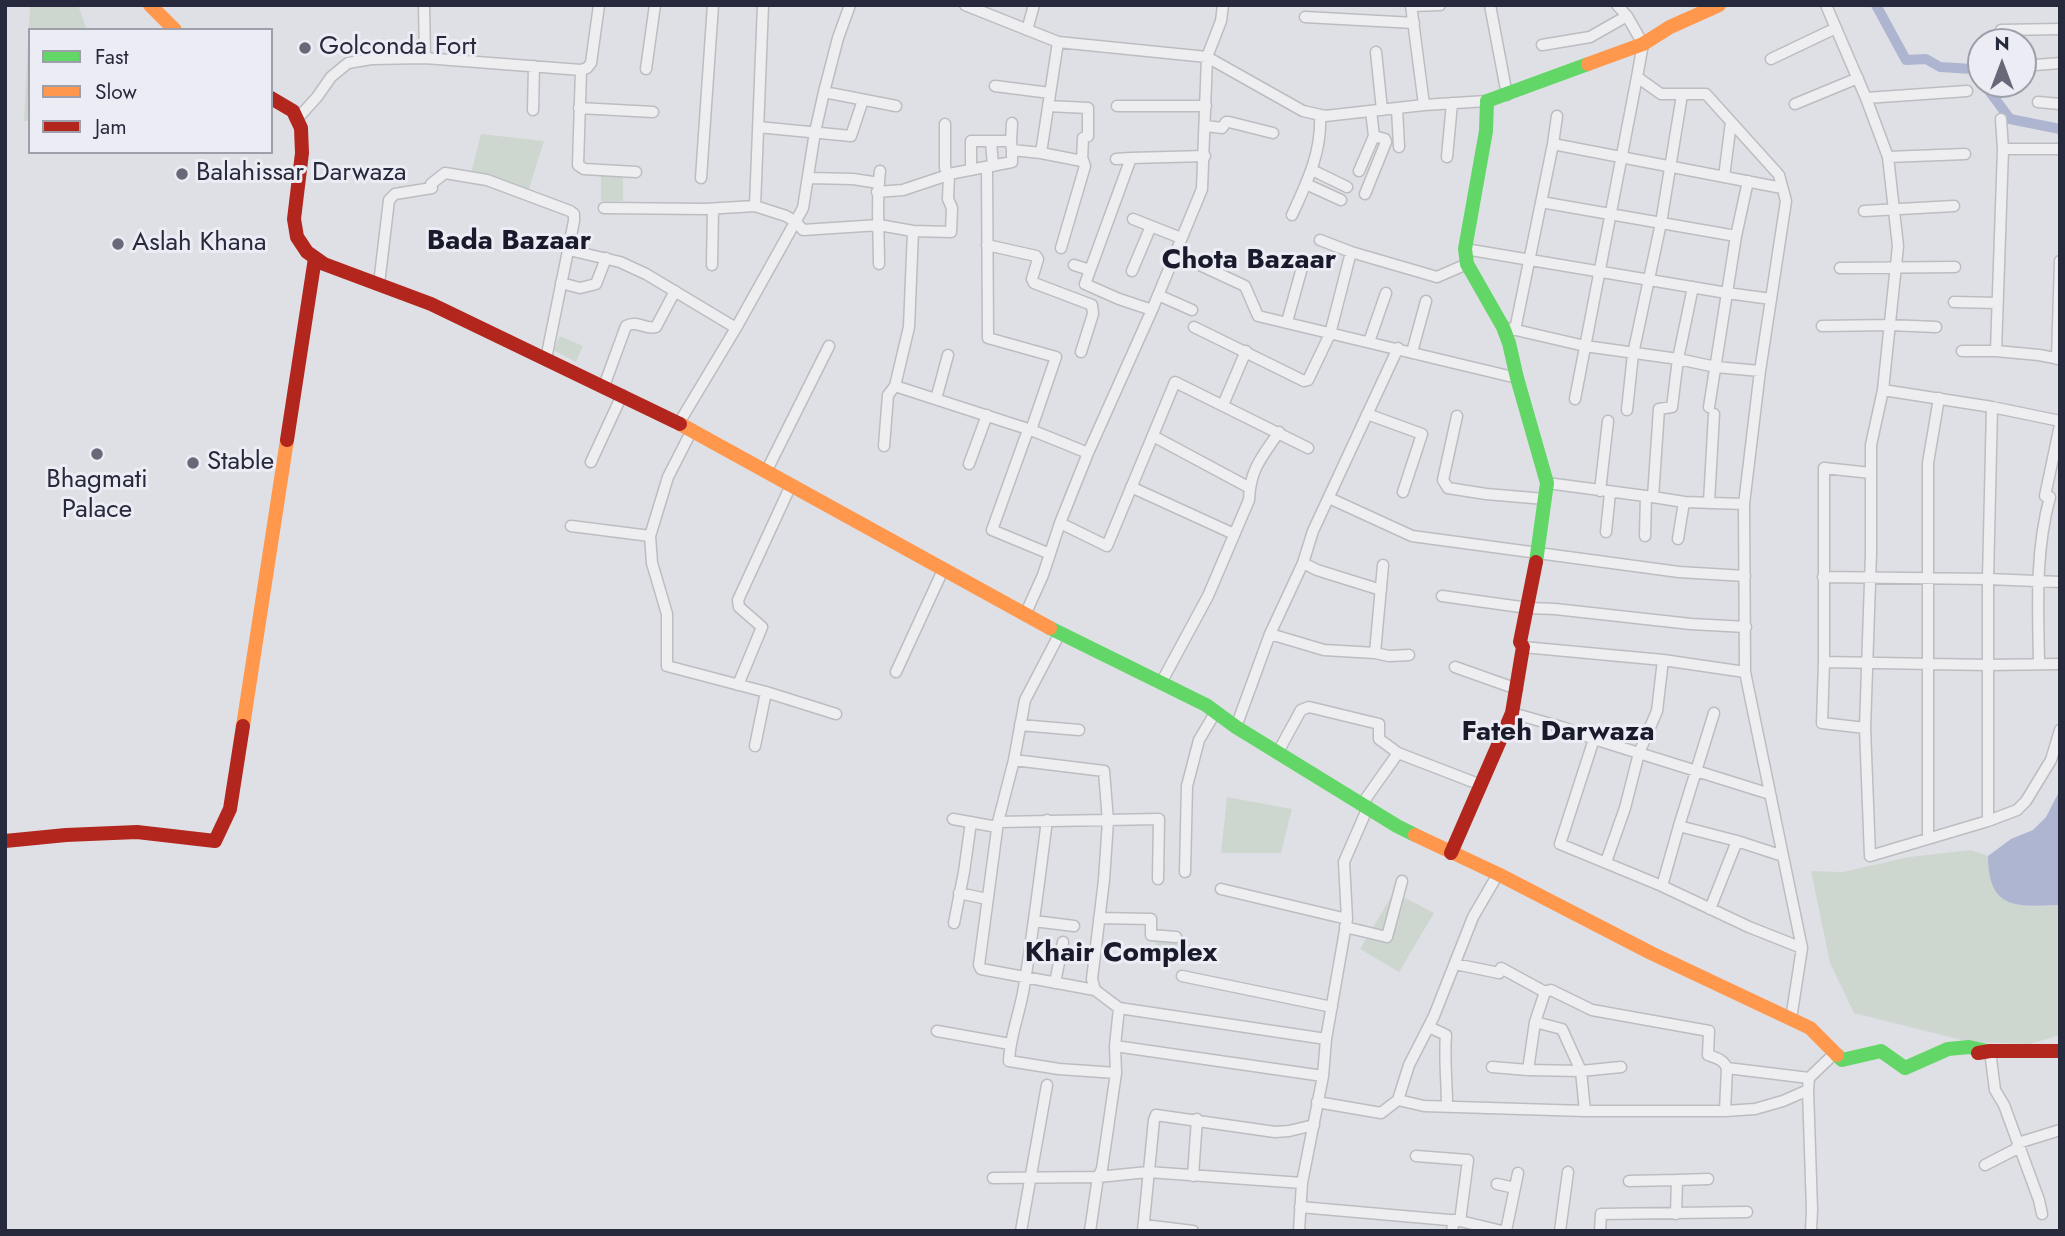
<!DOCTYPE html>
<html>
<head>
<meta charset="utf-8">
<style>
	body { margin:0 }
	#map { position:relative; width:2065px; height:1236px; overflow:hidden; background:#dfe0e5; font-family:Jost,sans-serif }
	canvas { display:block }
	.frame { position:absolute; inset:0; border:7px solid #27293d; pointer-events:none }
	.legend { position:absolute; left:28px; top:28px; width:245px; height:126px; box-sizing:border-box; background:#ecedf4; border:2px solid #9d9fab; margin:0; padding:9px 12px; list-style:none; font-size:21px; color:#27293d }
	.legend li { display:flex; align-items:center; gap:14px; height:35px }
	.legend b { width:35px; border:2px solid #9d9fab }
	.north { position:absolute; left:1967px; top:28px; width:70px; height:70px; box-sizing:border-box; background:#ecedf4; border:2px solid #9d9fab; border-radius:50%; rotate:0deg; font-size:19px; font-weight:700; line-height:28px; text-align:center; color:#27293d }
	.north::after { content:''; display:block; margin:auto; width:24px; height:32px; background:#676978; clip-path:polygon(50% 0,100% 100%,50% 72%,0 100%) }
</style>
</head>
<body>
<div id="map">
<canvas width="2065" height="1236"></canvas>
<div class="frame"></div>
<ul class="legend">
<li><b style="height:9px;background:#63d668"></b>Fast</li>
<li><b style="height:9px;background:#ff974d"></b>Slow</li>
<li><b style="height:9px;background:#b3261e"></b>Jam</li>
</ul>
<div class="north">N</div>
</div>
<script>
const context = document.querySelector('canvas').getContext('2d');
context.lineJoin = 'round';
function paint(path, color) { context.fillStyle = color; context.fill(path, 'evenodd'); }
function strokePath(path, color, width, dash) { context.strokeStyle = color; context.lineWidth = width; context.lineCap = dash ? 'butt' : 'round'; context.setLineDash(dash || []); context.stroke(path); }
function label(font, color, halo, rows, align = 'center') {
  context.font = font + ' Jost,sans-serif'; context.lineWidth = 6; context.setLineDash([]); context.textBaseline = 'middle'; context.strokeStyle = halo; context.fillStyle = color; for (const [text, x, y, turn = 0] of rows) {
    context.save(); context.translate(x, y); context.rotate((+turn || 0) * Math.PI / 180); context.textAlign = isNaN(turn) ? turn : align; if (halo) context.strokeText(text, 0, 0); context.fillText(text, 0, 0); context.restore();
  }
}
paint(new Path2D(`
	M30,5H78L87,30H30V121H24Z
	M481,134L544,141L529,189L471,173Z
	M601,175L623,177V201H601Z
	M560,336L583,346L576,362L553,350Z
	M1227,797L1292,809L1281,853H1221Z
	M1971,850L1988,856C1989,907 2017,909 2060,905V1035L2030,1044L1970,1042L1854,1013L1830,963L1811,871L1843,872L1909,857Z
	M1394,892L1434,913L1399,972L1360,949Z
	M1156,938L1191,945L1189,957L1155,950Z`), '#cdd7d0');
paint(new Path2D(`
	M2060,790V905C2017,907 1988,910 1988,856L2011,839L2033,830L2046,817Z`), '#adb5d0');
strokePath(new Path2D(`
	M1876,5L1906,60L1926,59L1940,67L1973,69L1981,80
	M1984,84L2010,119L2060,129`), '#adb5d0', 10);
const street = new Path2D(`
	M424,5L425,58
	M965,5L1058,42L1207,57L1303,111L1325,116L1424,105L1487,101
	M1411,5L1424,105
	M1490,5L1507,95
	M1617,5L1627,16L1643,44L1637,77L1661,94H1706L1779,175L1786,201L1760,371L1744,504L1745,672L1802,948L1791,1019
	M1826,5L1866,98L1888,157L1898,246L1883,390L1871,445V553L1865,728L1870,856L1988,821L2017,810L2026,801L2051,760L2060,730
	M1411,6L1440,5
	M1305,17L1414,23
	M1027,30L1034,5
	M2001,30L2060,29
	M1542,45L1590,37L1627,16
	M1376,52L1382,110
	M1771,59L1836,28
	M2023,66L2060,63
	M646,69L655,5
	M581,70L578,165L584,169L636,172
	M995,86L1050,93
	M824,92L896,106
	M1866,98L1967,91
	M2038,102L2060,104
	M1795,104L1858,78
	M1117,106H1206
	M579,108L653,112
	M1397,108L1399,147
	M533,110L534,66
	M298,118L317,97L331,77L348,63L371,59L425,58L581,70L587,68L591,63L599,5
	M2001,119L2003,149L1996,351L2039,355L2060,359
	M1206,126L1222,128L1226,122H1229L1273,133
	M758,127L851,136L863,100
	M991,141L993,166
	M1011,141L1012,123
	M1553,144L1782,188
	M2003,149H2060
	M1041,153L1082,161L1083,138L1088,136V108L1048,106
	M1447,157L1452,103
	M1888,157L1965,154
	M1116,159L1131,158
	M987,167L988,338L1056,357L1031,430
	M971,170V141H1011L1012,150
	M1312,170L1347,187
	M1359,171L1374,136L1371,111
	M1724,177L1731,122
	M701,178L713,5
	M809,178L853,179L879,183
	M1306,184L1341,200
	M877,192L903,190L954,173L1012,162V150L1041,153L1058,42
	M1365,194L1386,142L1385,139L1374,136
	M1541,202L1736,236
	M755,206L763,5
	M604,208L705,209L755,206L786,216L796,222L803,230L879,225L913,231L909,327L895,386L888,395L884,446
	M1864,211L1954,206
	M1292,215C1307,182 1322,152 1320,115
	M1133,219L1181,238
	M913,231L951,232L952,208L948,199L949,175L945,168V124
	M1320,240L1351,252L1437,277L1467,264
	M987,245L1036,256L1038,259L1032,279L1034,283L1092,305L1093,314L1081,352
	M1061,248L1085,166L1083,160
	M1465,249L1727,293L1771,299
	M569,250L620,262L646,274L736,328
	M1174,253L1245,286L1258,316L1517,378
	M879,264C879,233 876,202 880,171
	M712,265L713,209
	M1074,265L1090,270
	M1840,268L1955,267
	M1132,271L1151,226
	M561,283L580,288L596,284L606,258
	M379,284L389,200L395,194L432,188L431,184L445,173L487,180L570,211L574,214V221L546,359
	M1158,295L1192,310
	M1954,302L1997,303
	M1152,310L1119,299L1085,284L1131,158L1205,156
	M1287,322L1303,264
	M1822,326L1889,325L1936,327
	M1194,327L1304,381L1308,380L1330,334L1351,252
	M1503,327L1585,346L1678,359L1716,367L1760,371
	M1515,330L1553,144L1557,116
	M1369,342L1386,293
	M1962,351H1996
	M1412,352L1426,301
	M2057,359L2060,261
	M604,386L626,326C638,320 645,330 656,327L675,291
	M895,386L1031,430L1088,453
	M1883,390L1992,407L2060,421
	M936,399L948,355
	M1575,399L1637,77
	M1223,405L1246,351
	M1709,407L1736,236L1748,181
	M1627,410L1633,354L1661,223L1682,95
	M1367,414L1422,434L1403,492
	M1457,416L1443,480L1448,488L1486,494L1545,499
	M679,423L736,328L803,208L815,132L824,92L838,38L850,5
	M692,430L668,477L650,536L652,563L667,614V666L766,692L836,714
	M1028,430L992,530L1050,554
	M1153,436L1250,488
	M591,462L622,395
	M969,464L987,415
	M766,472L829,346
	M1547,483L1653,497L1684,502L1744,504
	M1131,487L1234,534
	M1600,491L1608,421
	M1653,497L1659,409L1672,407L1678,359L1693,287
	M1329,498L1412,536L1679,572L1745,576
	M1709,502L1714,414
	M1060,523L1107,546L1175,382L1308,448
	M571,526L650,536
	M1606,532L1610,493
	M1645,536L1646,496
	M1678,539L1684,502
	M1303,563L1317,570L1381,590
	M1823,577L1988,579L2060,582
	M1442,596L1528,608L1555,609L1691,624L1746,627
	M1025,615L1043,575L1060,523L1088,453L1152,310L1202,189L1207,57L1221,21L1223,5
	M1060,633L1025,700L1014,760L998,822L979,965L981,969L1095,990L1119,1008L1326,1039
	M1270,634L1324,650L1375,653L1389,656L1409,655
	M1523,647L1663,660L1745,672
	M1375,653L1383,565
	M1824,662L1987,665L2060,664
	M2039,663C2038,607 2035,551 2050,497L2045,496L2060,425
	M1455,667L1517,689
	M896,672L943,570
	M1161,683L1208,596L1249,500C1250,469 1262,457 1279,432
	M738,685L762,627L739,607L738,600L791,485
	M1512,713L1565,728L1594,739L1770,794
	M1020,725L1079,730
	M1236,727L1270,634L1303,563L1313,531L1398,348
	M1865,728L1822,723L1824,662V468L1871,473
	M1594,739L1560,844L1662,886L1749,927L1802,948
	M755,746L766,692
	M1278,752L1301,710L1309,707L1379,724V739L1398,753L1481,785
	M1014,760L1104,771L1108,821L1104,880L1092,979L1095,990
	M1362,804L1398,753
	M953,819L997,827
	M1047,820C1040,876 1033,932 1024,987C1020,1013 1010,1035 1009,1061L1059,1069L1116,1073
	M1988,821V579L1992,407
	M998,822L1159,819L1158,879
	M1679,826L1737,841
	M1928,839V463L1939,398
	M1606,862L1625,808L1639,753L1657,711L1663,660
	M1185,872L1187,786L1199,740L1215,713
	M1662,886L1679,826L1714,713
	M1221,889L1347,919
	M959,893L987,899
	M1710,909L1737,841L1783,856
	M1099,918L1151,919V935L1176,937
	M1034,921L1074,926
	M954,923L964,872L971,822
	M1345,927L1387,937L1402,881
	M1455,964L1499,973L1501,968L1545,992L1535,1022L1528,1070L1492,1067
	M1182,976L1332,1007
	M1055,983L1063,942
	M1545,992L1551,990L1592,1010L1709,1031L1708,1055C1716,1058 1723,1059 1727,1068
	M1429,1027L1446,1035C1444,1059 1447,1082 1447,1106
	M937,1031L1010,1044
	M1115,1046L1323,1076
	M1990,1051L1995,1090L2004,1105L2039,1200L2042,1214
	M1528,1070L1581,1071L1562,1029L1535,1022
	M1398,1100L1409,1065L1434,1016L1473,917L1498,874
	M1317,1102L1381,1113L1398,1100L1424,1106L1585,1111H1725L1755,1109L1783,1101L1808,1090
	M1585,1111L1581,1071L1621,1067
	M1725,1111L1727,1068L1809,1078
	M1416,1156L1468,1160L1460,1221
	M1985,1165L2016,1149L2018,1143L2060,1130
	M1193,1176L1197,1119
	M993,1178L1098,1177L1148,1172L1302,1183
	M1677,1180L1708,1179
	M1629,1181L1677,1180L1676,1214
	M1497,1184L1515,1188
	M1300,1207L1460,1221L1502,1231
	M1144,1225L1193,1231
	M1021,1231L1047,1085
	M1090,1231L1098,1177L1102,1169L1116,1073L1115,1046L1119,1008
	M1143,1231L1154,1120L1156,1115L1275,1132L1289,1131L1314,1125
	M1299,1231L1302,1183L1323,1076L1326,1039L1347,919L1344,862L1368,807
	M1452,1231L1454,1220
	M1506,1231L1518,1173
	M1560,1231L1568,1172
	M1600,1231L1601,1214L1747,1212
	M1811,1231L1812,1210L1808,1090L1809,1078L1835,1053`);
strokePath(street, '#bcbdc1', 13);
strokePath(street, '#eeeef1', 10);
strokePath(new Path2D(`
	M1536,562L1547,483L1517,378L1509,343L1503,327L1467,264L1465,249L1486,131L1487,101L1588,64
	M1050,628L1206,705L1236,727L1397,826L1415,835
	M1837,1055L1842,1060L1881,1051L1905,1068L1948,1049L1969,1047L1987,1051`), '#63d668', 14);
strokePath(new Path2D(`
	M150,5L175,30
	M1588,64L1643,44L1670,27L1719,5
	M680,424L1050,628
	M243,726L287,440
	M1415,835L1498,874L1651,953L1810,1028L1837,1055`), '#ff974d', 14);
strokePath(new Path2D(`
	M271,98L293,111L301,128L302,153L294,219L297,237L307,252L324,264L431,304L680,424
	M287,440L315,258
	M5,841L66,835L137,832L215,841L230,809L243,726
	M1451,853L1512,713L1523,647L1520,642L1536,562
	M1978,1053L1990,1051H2060`), '#b3261e', 14);
for (const [x, y, r, color] of [
	[305,48,7,"#676978"],
	[182,174,7,"#676978"],
	[118,244,7,"#676978"],
	[97,454,7,"#676978"],
	[193,463,7,"#676978"]
]) { const dot = new Path2D(); dot.arc(x, y, r, 0, 2 * Math.PI); context.fillStyle = color; context.fill(dot); strokePath(dot, '#ecedf4', 2.5); }
label('26px', '#27293d', '#ecedf4', [
	["Golconda Fort",319,48],
	["Balahissar Darwaza",196,174],
	["Aslah Khana",132,244],
	["Stable",207,463],
	["Bhagmati",97,481,"center"],
	["Palace",97,511,"center"]
], 'left');
label('bold 28px', '#191b2d', '#ecedf4', [
	["Bada Bazaar",509,242],
	["Chota Bazaar",1249,261],
	["Fateh Darwaza",1558,733],
	["Khair Complex",1121,954]
]);
</script>
</body>
</html>
